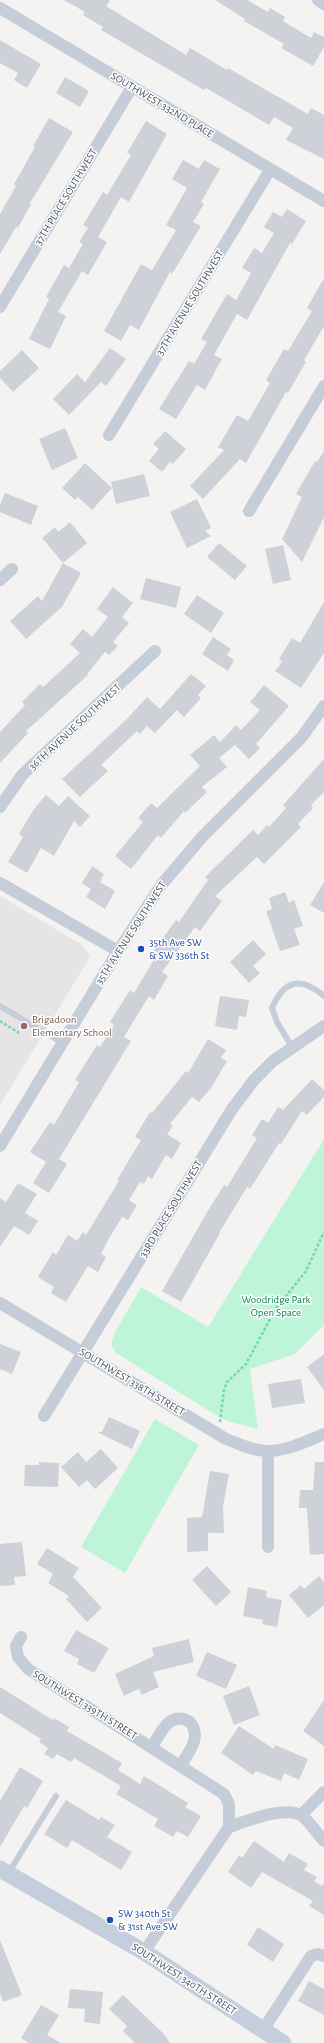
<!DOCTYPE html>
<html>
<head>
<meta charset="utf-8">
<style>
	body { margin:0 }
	canvas { display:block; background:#f5f3f2 }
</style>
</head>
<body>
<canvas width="324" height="2043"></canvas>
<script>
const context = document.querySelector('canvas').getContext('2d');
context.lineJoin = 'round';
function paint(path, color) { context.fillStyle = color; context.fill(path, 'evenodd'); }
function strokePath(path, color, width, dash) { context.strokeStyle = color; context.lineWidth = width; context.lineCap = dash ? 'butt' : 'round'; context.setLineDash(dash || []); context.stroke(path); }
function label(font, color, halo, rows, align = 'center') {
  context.font = font + ' "Alegreya Sans",sans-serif'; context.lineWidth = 3; context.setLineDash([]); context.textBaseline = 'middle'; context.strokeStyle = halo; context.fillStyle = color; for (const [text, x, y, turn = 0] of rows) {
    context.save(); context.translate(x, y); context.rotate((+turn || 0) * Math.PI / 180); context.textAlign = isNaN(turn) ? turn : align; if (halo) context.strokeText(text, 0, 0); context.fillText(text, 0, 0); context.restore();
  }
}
paint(new Path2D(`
	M0,896L81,944L85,948L90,957L0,1105Z`), '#e6e4e4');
paint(new Path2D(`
	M324,1139V1325L295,1354L250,1369L258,1429L230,1422L214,1414L116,1353L111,1345L114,1334L141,1287L208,1327Z
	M155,1419L199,1445L125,1573L81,1547Z`), '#bef5d8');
paint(new Path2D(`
	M64,0H110L106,6L186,55L190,48L227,70L228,68L308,114L311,108L324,115V159L286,140L293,128L274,117L269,125L206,88L204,90L101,30L103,27L83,15L85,12Z
	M215,0H247L268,12L270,8L285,17L283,21L311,38L314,32L324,37V47L313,66L281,48L284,44L244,21L245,19Z
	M0,40L41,64L27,88L14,80L18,73L0,63Z
	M65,77L89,91L80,107L56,93Z
	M49,118L73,132L30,203L31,204L18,228L16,227L0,254V214L16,186L14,184L35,147L33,146Z
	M146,121L167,134L129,202L121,197L98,237L107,242L88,275L82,271L58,312L66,316L50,349L29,339L49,299L46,297L64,265L69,268L83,244L79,242L88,228L83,225L103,192L107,195L131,155L127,153Z
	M183,160L199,169L204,160L220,169L201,202L204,204L193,222L201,226L172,274L170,272L139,330L130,325L121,341L104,331L141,264L152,270L176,230L166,225L187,188L172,179Z
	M287,209L306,221L292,244L290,243L247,320L237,314L214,355L222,359L205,390L197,385L176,419L159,409L189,361L194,364L207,342L201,339L227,294L236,300L251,273L242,268L254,248L262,253L274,233L264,227L273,212L282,217Z
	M324,278V326L304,360L306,362L288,393L286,392L246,463L240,459L203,499L190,486L224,450L218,447L237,415L248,421L270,383L266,380L284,349L288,351L312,311L307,308Z
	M110,348L126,359L106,386L101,382L69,415L53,399L77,374L85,382Z
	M22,350L39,368L13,392L0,378V371Z
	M65,428L78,458L52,470L39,439Z
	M165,431L186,449L173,464L170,462L162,472L149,461L159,449L153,444Z
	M324,451V517L302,562L282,539L302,497L296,494L315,461L317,462Z
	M85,463L112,488L92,510L78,497L75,500L62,488Z
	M144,474L150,496L116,504L111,482Z
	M5,493L38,506L31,525L0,512V505Z
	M197,499L211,528L205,531L211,536L187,548L170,512Z
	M70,522L87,543L63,563L42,538L55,527L58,532Z
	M219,543L247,566L235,580L207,557Z
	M283,545L291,580L273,584L265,549Z
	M63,563L81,573L62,607L26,639L10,621L38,596L42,601Z
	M146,578L181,587L176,608L140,599Z
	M113,587L133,603L122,617L129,623L113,642L118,646L109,655L105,652L87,674L88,675L26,731L28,733L0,763V732L25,705L22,702L40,684L43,687L80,653L70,644L83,629L92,637L108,617L97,609Z
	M197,595L224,613L211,633L184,614Z
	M324,602V653L301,688L275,671L282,662L279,659L292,638L300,643Z
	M213,637L231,649L227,655L234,660L228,671L202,654Z
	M191,674L206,686L198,695L201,698L184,717L177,710L155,733L147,726L140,734L137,731L101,765L108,771L80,797L62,779L126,720L147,697L160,709Z
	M264,685L289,706L256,744L260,748L249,759L235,745L219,758L227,767L202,787L207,792L185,813L184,811L161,838L158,835L131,869L115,856L143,822L138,818L151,803L157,808L200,766L190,755L214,735L220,742L236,725L241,730L260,710L250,702Z
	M324,759V792L311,805L313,808L298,824L301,827L264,864L257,857L215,896L222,901L200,931L195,927L162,972L168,976L154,1000L149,996L124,1037L131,1041L59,1159L67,1164L49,1193L33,1183L46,1162L30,1152L50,1122L54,1125L79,1082L75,1080L97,1045L100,1047L114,1025L110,1022L130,990L134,993L158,953L154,950L176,920L179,922L208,880L205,877L253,830L258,835L267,825L269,827L286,808L283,805Z
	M46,795L59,806L68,796L90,816L80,827L74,821L54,856L41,848L27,873L8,862L23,837L19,834L34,809Z
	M92,866L104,874L100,882L115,891L105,909L86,897L91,889L82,883Z
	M324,882V913L310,905Z
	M285,892L289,903L294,900L303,926L294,929L300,945L280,951L266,911L272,909L269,898Z
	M253,940L266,954L253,966L260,973L249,983L230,962Z
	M220,996L249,1000L246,1017L239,1016L237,1030L215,1026Z
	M208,1039L226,1050L221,1058L227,1061L211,1088L199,1102L192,1097L170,1124L173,1126L167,1134L181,1143L172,1159L166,1155L152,1179L148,1176L144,1184L140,1182L129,1200L137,1205L128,1220L122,1217L108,1240L101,1254L106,1257L98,1272L88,1266L66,1302L51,1293L54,1287L38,1277L53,1252L56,1255L68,1235L77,1241L83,1232L86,1235L119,1181L117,1180L141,1140L135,1137L150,1112L152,1113L186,1071L188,1073Z
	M312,1079L324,1090V1097L307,1115L302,1111L281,1144L279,1143L250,1189L247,1187L219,1233H220L181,1302L162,1291L206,1214L224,1185L227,1187L257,1138L252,1135L262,1119L268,1123L278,1107L283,1110Z
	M18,1183L37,1194L25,1213L38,1221L29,1235L14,1226L0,1247V1198L6,1202Z
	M0,1344L21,1352L12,1374L0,1369Z
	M324,1354V1390L307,1367Z
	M301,1379L305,1403L272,1408L268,1384Z
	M109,1417L140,1431L132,1449L97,1432H102Z
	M101,1449L118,1468L95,1489L87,1480L79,1487L61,1467L78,1452L86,1462Z
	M39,1462L59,1463L58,1487L24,1486L25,1465H39Z
	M315,1462H324V1554L310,1555L307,1508H299L300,1490H313Z
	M210,1471L229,1474L223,1506L224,1533H208V1551L187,1552V1518L202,1517Z
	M22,1542L26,1576L14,1577L15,1585L0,1586V1544Z
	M47,1548L79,1568L73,1577L102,1608L87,1622L66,1599L69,1596L48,1583L53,1574L37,1564Z
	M207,1566L231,1592L216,1606L192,1580Z
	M319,1576L324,1582V1605L308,1618L289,1595L301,1585L304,1589Z
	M248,1587L267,1591L266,1597L282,1600L277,1627L262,1624L263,1620L243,1616Z
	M76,1630L109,1648L94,1673L77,1664L79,1659L64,1651Z
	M189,1639L194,1662L153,1672L159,1687L142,1695L139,1689L124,1696L115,1674L154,1656L152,1648Z
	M207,1652L237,1665L226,1689L196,1676Z
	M249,1686L260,1715L234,1725L223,1696Z
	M0,1687L53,1720L54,1718L69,1727L67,1731L122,1763L118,1770L140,1784L144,1776L188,1803L185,1807L201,1816L188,1837L177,1831L173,1837L154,1826L158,1819L116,1794L121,1786L74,1758L71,1762L57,1754L53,1759L44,1754L48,1748L39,1742L41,1739L0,1713Z
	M324,1700V1746L303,1731Z
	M239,1726L274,1749L275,1745L308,1759L299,1780L284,1773L281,1781L256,1771L253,1775L221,1753Z
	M20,1767L43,1781L27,1808L24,1806L0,1847V1801Z
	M66,1800L99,1820L101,1817L115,1825L107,1837L132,1852L121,1870L72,1840L67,1848L44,1834Z
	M254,1841L284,1862L289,1853L308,1864L304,1870L317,1877L314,1881L322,1886L324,1883V1915L309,1906L313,1901L262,1872L251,1888L228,1872L239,1855L242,1858Z
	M258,1927L284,1944L273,1962L247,1945Z
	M0,1940L22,1995L3,2002L0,1993Z
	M309,1981L324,1989V2015L298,2001Z
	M70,1989L103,1992L100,2024L84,2022L85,2009L68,2008Z
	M123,1995L164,2034L170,2043H135L123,2031L127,2026L109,2009Z
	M41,2005L59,2015L47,2035L61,2043H29L21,2038Z`), '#ced1d8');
strokePath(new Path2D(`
	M0,1021L19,1033
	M220,1422L224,1390L227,1382L246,1364L275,1310L306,1271L324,1232`), '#72d8ad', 2.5, [3, 2]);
strokePath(new Path2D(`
	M0,1006L63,1043
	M292,1047L277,1022L272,1008C284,980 301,976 324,996
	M9,1872L56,1796`), '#c5cdd8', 6);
strokePath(new Path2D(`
	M318,0L324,4
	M0,8L324,201
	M0,307L132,87
	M109,435L270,170
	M249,511L324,386
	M0,580L12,569
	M0,807L22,775L155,651
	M0,883L118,951
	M0,1146L118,951L162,884L203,836L302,737L324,706
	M0,1303L226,1439C239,1444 253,1451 268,1451C287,1451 307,1441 324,1434
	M44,1416L232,1109L254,1080L273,1061L324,1026
	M268,1451V1547
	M21,1637L16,1646L18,1657L28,1669L224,1794L229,1804V1827C247,1821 283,1806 301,1815C308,1819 318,1835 324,1841
	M152,1747C161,1732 170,1710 190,1722C202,1737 189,1752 181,1765
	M301,1815L324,1792
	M144,1952L229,1827
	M263,2030L311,1956L318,1954L324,1956`), '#c5cdd8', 12);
strokePath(new Path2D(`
	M0,1869L144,1952L283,2043`), '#c4cedd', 17);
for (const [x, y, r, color] of [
	[141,949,4,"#1a4fb4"],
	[24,1026,4,"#8d6e63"],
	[110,1920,4,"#1a4fb4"]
]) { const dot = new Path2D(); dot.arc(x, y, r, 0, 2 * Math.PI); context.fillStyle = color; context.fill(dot); strokePath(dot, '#fff', 1.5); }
label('11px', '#485463', '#fff', [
	["SOUTHWEST 332ND PLACE",162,105,31],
	["37TH PLACE SOUTHWEST",66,197,-59],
	["37TH AVENUE SOUTHWEST",190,303,-59],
	["36TH AVENUE SOUTHWEST",75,727,-43],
	["35TH AVENUE SOUTHWEST",131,933,-57],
	["33RD PLACE SOUTHWEST",171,1209,-59],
	["SOUTHWEST 338TH STREET",132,1382,31],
	["SOUTHWEST 339TH STREET",85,1705,32],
	["SOUTHWEST 340TH STREET",184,1979,33]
]);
label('11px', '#164399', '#fff', [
	["35th Ave SW",149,943],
	["& SW 336th St",149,956],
	["SW 340th St",118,1914],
	["& 31st Ave SW",118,1927]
], 'left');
label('11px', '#785e54', '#fff', [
	["Brigadoon",32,1020],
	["Elementary School",32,1033]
], 'left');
label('11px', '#0d8251', '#fff', [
	["Woodridge Park",276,1300],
	["Open Space",276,1313]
]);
</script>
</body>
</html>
